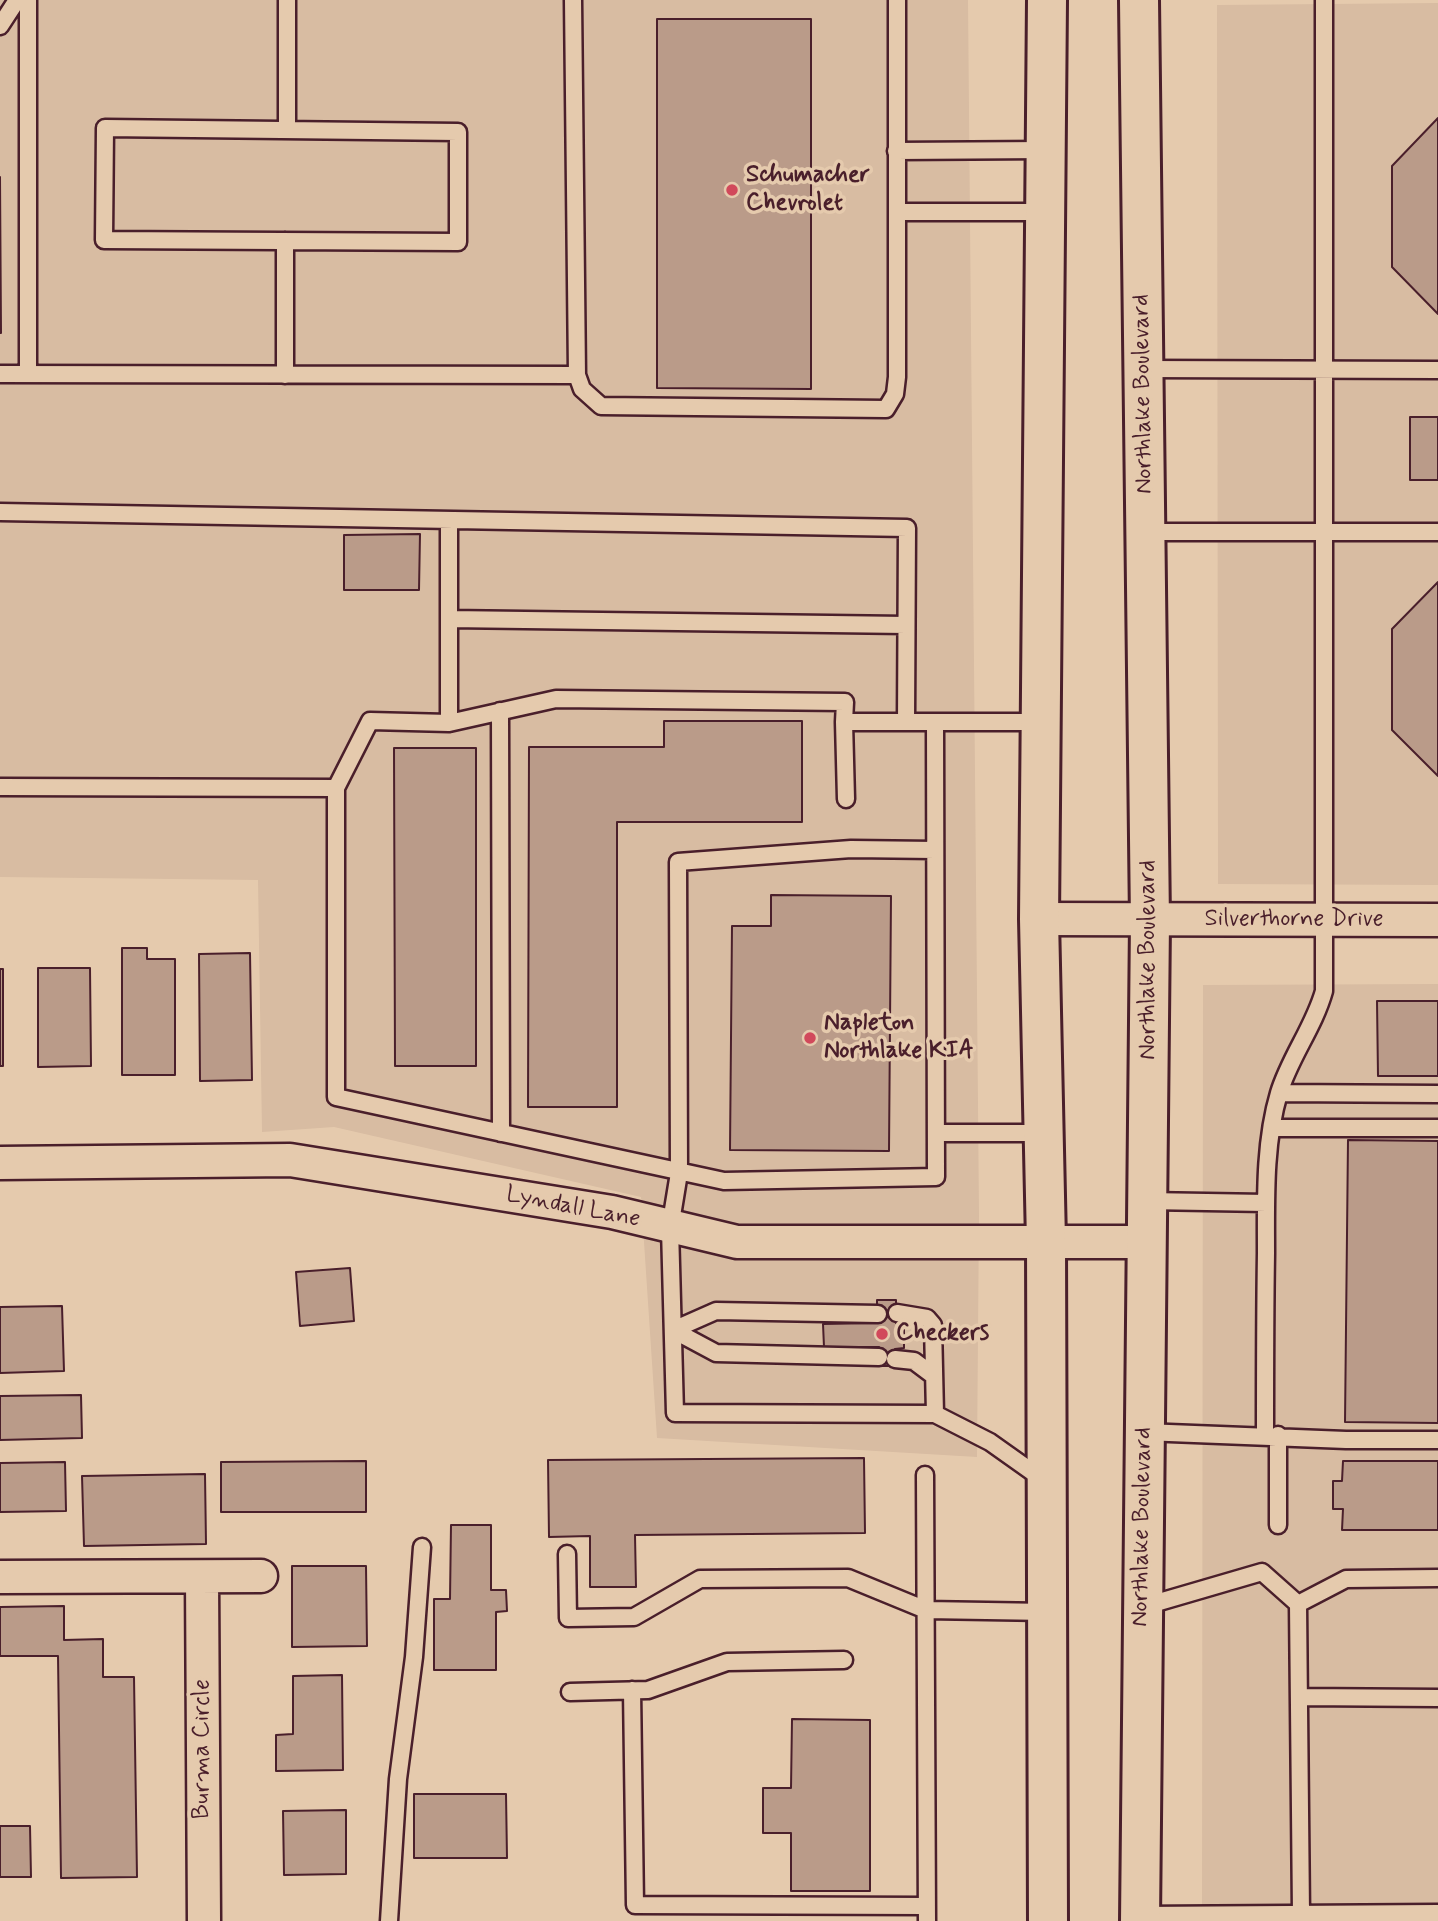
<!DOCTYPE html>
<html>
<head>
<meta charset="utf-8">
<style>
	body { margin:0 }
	canvas { display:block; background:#e5caad }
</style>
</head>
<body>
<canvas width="1438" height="1921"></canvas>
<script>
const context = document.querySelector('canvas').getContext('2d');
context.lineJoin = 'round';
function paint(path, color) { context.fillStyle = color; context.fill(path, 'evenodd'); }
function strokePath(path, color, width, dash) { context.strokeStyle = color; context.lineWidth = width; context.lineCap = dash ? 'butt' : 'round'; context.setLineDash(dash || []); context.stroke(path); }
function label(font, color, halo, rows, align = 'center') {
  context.font = font + ' Mynerve,sans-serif'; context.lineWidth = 7; context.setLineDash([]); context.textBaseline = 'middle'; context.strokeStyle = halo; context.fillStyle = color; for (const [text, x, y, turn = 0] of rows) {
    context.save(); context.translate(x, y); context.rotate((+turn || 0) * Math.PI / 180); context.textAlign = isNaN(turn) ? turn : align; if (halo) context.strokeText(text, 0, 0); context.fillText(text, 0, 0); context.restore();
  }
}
paint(new Path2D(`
	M0,0H968L979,1214L977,1457L657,1438L641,1197L334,1127L262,1132L258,880L0,877Z
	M1438,3V885L1218,884L1217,5Z
	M1438,984V1921H1202L1203,985Z`), '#d8bca2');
const building = new Path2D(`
	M657,19H811V389L657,388Z
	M1438,118V314L1392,267V166Z
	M0,177L1,333H0Z
	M1410,417H1438V480H1410Z
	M420,534L419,590H344V535Z
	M1438,582V776L1392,730V629Z
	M664,721H802V822H617V1107H528L529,747H664Z
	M394,748H476V1066H395Z
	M771,895L891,896L889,1151L730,1150L732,926H771Z
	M122,948H147V959H175V1075H122Z
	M250,953L252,1080L200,1081L199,954Z
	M38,968H90L91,1066L38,1067Z
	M0,969H3V1066H0Z
	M1377,1001H1438V1076H1378Z
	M1348,1140L1438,1141V1423L1345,1422Z
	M350,1268L354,1321L300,1326L296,1272Z
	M877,1300H896V1323H904V1348L895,1349L896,1366H879V1347H824L823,1324L877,1323Z
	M62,1306L64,1371L0,1373V1307Z
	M81,1395L82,1438L0,1440V1396Z
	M864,1458L865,1533L635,1535L636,1587H590V1536L549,1537L548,1460Z
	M366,1461V1512H221V1462Z
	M1343,1461H1438V1530H1342L1343,1509H1333V1481H1342Z
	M65,1462L66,1511L0,1512V1463Z
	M205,1474L206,1544L84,1546L82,1476Z
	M451,1525H491V1590H506L507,1611L496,1612V1670H434V1599H450Z
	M292,1566H366L367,1646L292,1647Z
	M64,1606V1640L103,1639V1677H134L137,1877L61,1878L58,1656H0V1607Z
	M342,1675L343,1770L276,1771V1735L293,1734V1676Z
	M792,1719L870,1720V1891H791V1833H763V1788H791Z
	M414,1794H506L507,1858H414Z
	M346,1810V1874L284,1875L283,1811Z
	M0,1826H30L31,1877H0Z`);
paint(building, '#ba9b89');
strokePath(building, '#4a1f2b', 2);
const service = new Path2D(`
	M0,26L17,0
	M105,128L458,132V242L104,240Z
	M287,130V0
	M896,151L1046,150
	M897,212H1045
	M1144,369L1438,370
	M0,374L577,375L573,0
	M28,374V0
	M285,375V241
	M577,375L582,389L601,406L886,409L895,394L897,377V0
	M0,512L907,528L906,722
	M1146,532H1438
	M449,619L906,625
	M500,711L501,1133
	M935,722H1041
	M449,723V520
	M0,787L336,788V1097L724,1181L936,1177L935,722H844L846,799
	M336,788L370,721L449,723L556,699L845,702L844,722
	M935,850L851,849L678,862L679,1173L670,1228L675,1413L935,1414L990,1442L1045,1481
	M1279,1093L1438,1094
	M1272,1128H1438
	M936,1133H1044
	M1147,1201L1266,1203
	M897,1313L927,1318L933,1325L935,1414
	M878,1314L716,1311L673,1330L716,1353L879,1357
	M895,1359L914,1361L934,1376
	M1144,1432L1346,1440H1438
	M1265,1435C1265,1374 1265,1314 1266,1253C1266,1201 1264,1143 1279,1093C1290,1057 1314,1027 1324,991V0
	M925,1475L927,1921
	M1278,1525V1435
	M567,1554L568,1618L634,1617L700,1579L848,1578L926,1610L1047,1612
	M1298,1604L1301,1914
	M1142,1607L1262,1572L1298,1604L1346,1579L1438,1578
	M632,1690L635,1905L926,1906
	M570,1692L648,1690L727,1662L844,1660
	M1299,1697L1438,1698
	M1141,1915L1438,1913
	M389,1921L398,1779L414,1657L422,1547`);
const minor = new Path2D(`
	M1039,919L1438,920
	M0,1163L290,1160L612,1212L737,1242H1146
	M0,1577L261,1576
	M202,1578L204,1921`);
const secondary = new Path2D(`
	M1047,0L1039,919L1046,1242L1048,1921
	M1139,0L1150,921L1140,1921`);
strokePath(service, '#4a1f2b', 21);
strokePath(minor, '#4a1f2b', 37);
strokePath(secondary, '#4a1f2b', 44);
strokePath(service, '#e5caad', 16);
strokePath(minor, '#e5caad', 32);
strokePath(secondary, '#e5caad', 38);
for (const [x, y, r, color] of [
	[732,190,7,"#d1495b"],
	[810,1038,7,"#d1495b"],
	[882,1334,7,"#d1495b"]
]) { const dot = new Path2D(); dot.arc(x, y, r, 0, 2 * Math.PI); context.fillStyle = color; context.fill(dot); strokePath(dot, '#e5caad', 2.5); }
label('bold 24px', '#4a1f2b', '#e5caad', [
	["Schumacher",746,176],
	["Chevrolet",746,204],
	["Napleton",824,1024],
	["Northlake KIA",824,1052],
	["Checkers",896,1334]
], 'left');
label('24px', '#4a1f2b', '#e5caad', [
	["Northlake Boulevard",1144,394,-91],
	["Silverthorne Drive",1294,920],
	["Northlake Boulevard",1149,960,-90],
	["Lyndall Lane",573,1208,11],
	["Northlake Boulevard",1143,1527,-89],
	["Burma Circle",203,1749,-90]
]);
</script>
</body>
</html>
